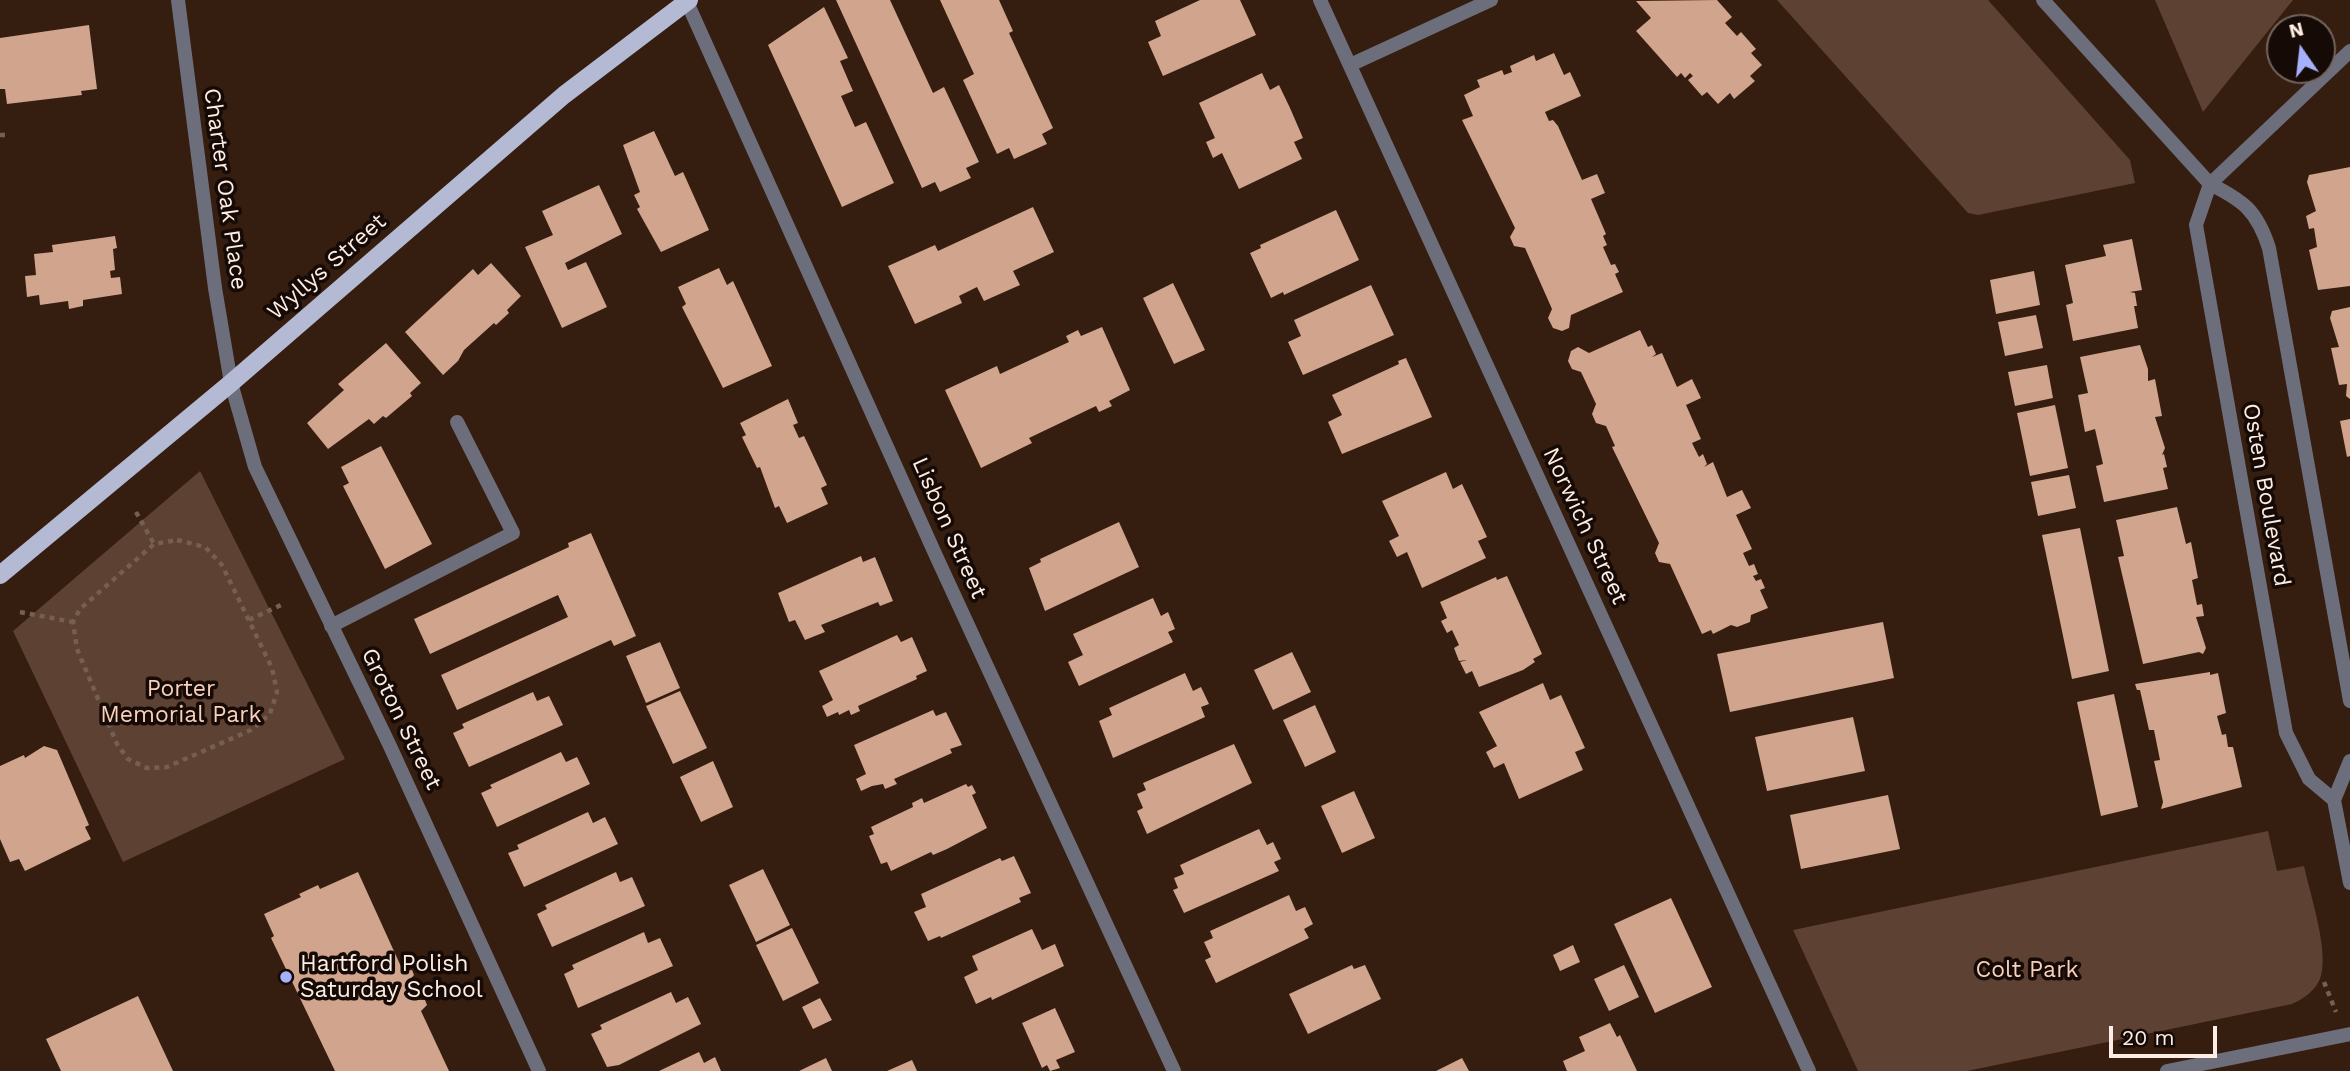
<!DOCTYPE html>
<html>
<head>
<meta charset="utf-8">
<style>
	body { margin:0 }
	#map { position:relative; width:2350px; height:1071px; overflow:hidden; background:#351d0f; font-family:"Work Sans",sans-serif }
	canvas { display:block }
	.north { position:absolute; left:2266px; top:14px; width:70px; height:70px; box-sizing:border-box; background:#150a05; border:2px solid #72655e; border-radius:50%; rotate:346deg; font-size:19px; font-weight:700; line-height:28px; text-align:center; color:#feede4 }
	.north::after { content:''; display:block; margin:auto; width:24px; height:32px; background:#a6b1fc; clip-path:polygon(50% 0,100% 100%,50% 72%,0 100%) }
	.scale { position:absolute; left:2109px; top:1026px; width:108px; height:32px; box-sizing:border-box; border:4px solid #feede4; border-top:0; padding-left:9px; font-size:21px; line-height:24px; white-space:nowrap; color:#feede4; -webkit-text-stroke:5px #150a05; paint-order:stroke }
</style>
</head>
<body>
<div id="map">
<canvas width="2350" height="1071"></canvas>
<div class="north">N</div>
<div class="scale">20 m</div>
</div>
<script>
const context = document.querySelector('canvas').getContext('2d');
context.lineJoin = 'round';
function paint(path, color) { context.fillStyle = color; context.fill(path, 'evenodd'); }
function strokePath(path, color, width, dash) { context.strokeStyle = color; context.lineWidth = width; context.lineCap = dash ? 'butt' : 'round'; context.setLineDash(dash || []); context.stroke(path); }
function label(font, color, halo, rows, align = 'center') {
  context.font = font + ' "Work Sans",sans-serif'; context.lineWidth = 7; context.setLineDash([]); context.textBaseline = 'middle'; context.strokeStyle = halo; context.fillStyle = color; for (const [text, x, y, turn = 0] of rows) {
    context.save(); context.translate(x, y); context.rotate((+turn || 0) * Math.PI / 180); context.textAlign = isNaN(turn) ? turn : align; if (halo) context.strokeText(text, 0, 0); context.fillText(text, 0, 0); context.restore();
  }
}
paint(new Path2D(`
	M1777,0H1988L2130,160L2135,183L1978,215L1968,213Z
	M2155,0H2293L2203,112Z
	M200,471L345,759L123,862L13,631Z
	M2268,831L2277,871L2304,866C2310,894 2330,953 2320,979C2315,991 2303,999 2292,1004L1967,1071H1858L1793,930Z`), '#5d4133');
paint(new Path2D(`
	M836,0H890L933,93L944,87L979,162L966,168L971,178L940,192L935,182L922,188Z
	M940,0H999L1013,31L1009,33L1053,128L1042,134L1047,144L1014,159L1009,148L997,154L963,80L974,74Z
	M1200,0H1240L1256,35L1163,76L1148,42L1161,36L1155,21Z
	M1717,0L1732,17L1725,23L1737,36L1741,32L1756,49L1751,53L1762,65L1750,76L1755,81L1734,99L1730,93L1718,104L1707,92L1702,96L1688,80L1693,76L1690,73L1685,78L1681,73L1677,77L1636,31L1651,18L1636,1Z
	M824,7L848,58L840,61L853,91L841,96L855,127L866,122L894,183L842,207L768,45Z
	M89,25L97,89L81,91L82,95L7,104L5,89H0V38Z
	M1554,53L1564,75L1570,72L1581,96L1545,112L1549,121L1553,120L1558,126L1582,180L1597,174L1605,193L1591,199L1606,234L1603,236L1607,245L1603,247L1611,265L1615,264L1619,272L1615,274L1623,292L1571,315L1569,328L1562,331L1553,328L1548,318L1552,309L1525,248L1514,246L1510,237L1515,228L1462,120L1473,116L1464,95L1480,87L1477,80L1502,70L1504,75L1512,72L1510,66L1534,55L1536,61Z
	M1262,73L1270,90L1279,85L1290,108L1303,138L1294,142L1302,159L1239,189L1222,153L1213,158L1206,142L1215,138L1199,103Z
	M654,131L675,176L683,172L709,230L661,252L637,209L640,207L634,195L640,192L623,145Z
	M2350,167V286L2318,290L2309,250L2317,247L2314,228L2309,229L2306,216L2316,211L2307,182L2309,175Z
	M599,185L622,234L565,263L568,270L586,262L607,307L562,328L525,247L553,235L542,211Z
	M1033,207L1054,252L1013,271L1020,285L984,301L977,287L959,296L962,303L915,324L888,266L935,245L938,251Z
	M1336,210L1359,260L1284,295L1283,292L1271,298L1250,253L1261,248L1260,245Z
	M115,236L117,248L113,249L115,270L110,271L111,278L120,277L122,294L83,300V306L69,309L68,301L40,305L39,295L27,297L25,276L36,275L34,254L53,252L52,245Z
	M2132,239L2142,290L2130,292L2135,293L2137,306H2134L2138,328L2073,341L2066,305L2073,303L2065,265L2106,256L2103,245Z
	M491,263L521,296L507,310L509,313L496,325L494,323L464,350L458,361L443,375L405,332L473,269L478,275Z
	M719,268L727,285L733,281L772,366L723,388L682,307L686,304L678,287Z
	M2034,271L2040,305L1996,314L1990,280Z
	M1173,283L1205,350L1174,364L1143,298Z
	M1371,285L1394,335L1303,375L1288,342L1301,336L1294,320Z
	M2350,307V399L2346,396L2347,384L2339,385L2331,348L2339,347L2330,318L2332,311Z
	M2036,315L2043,348L2005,356L1998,322Z
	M1102,327L1130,390L1109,401L1112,406L1099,412L1096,406L1029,438L1032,443L981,468L945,390L997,366L1000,374L1069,342L1066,336L1078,330L1081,336Z
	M1640,330L1648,347L1652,345L1656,354L1652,357L1662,353L1677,387L1692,379L1701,398L1686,405L1701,439L1692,443L1699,457L1703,454L1707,464L1704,467L1713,462L1727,497L1742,490L1751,508L1736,515L1752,549L1743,553L1749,566L1754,564L1758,574L1753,576L1756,581L1761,579L1765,588L1760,590L1768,608L1751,615L1750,622L1737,627L1731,625L1713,634L1711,630L1702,634L1670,564L1659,562L1655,553L1659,543L1612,447L1615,446L1606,426L1596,423L1592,414L1596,404L1581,372L1572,369L1568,361L1571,351L1578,347L1589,353Z
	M386,343L421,383L410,393L412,396L386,418L383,416L374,424L369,419L328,449L307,423L344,390L338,384Z
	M2140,345L2148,369V381L2155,379L2162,416L2155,417L2165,448L2162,455L2164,454L2167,467L2163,468L2168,489L2104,502L2096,466L2103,464L2095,429L2085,432L2078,395L2088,393L2080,357Z
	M1406,358L1432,417L1342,454L1328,422L1342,415L1332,395L1399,364L1398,361Z
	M2047,365L2053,398L2015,406L2008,372Z
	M788,399L798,423L793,425L799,438L804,436L827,485L821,488L828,504L787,523L779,506L775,508L760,467L757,468L742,437L746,435L740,423Z
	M2055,405L2068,468L2030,476L2017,413Z
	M2350,419V456L2347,457L2340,421Z
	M381,446L432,544L385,569L343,486L349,483L341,467Z
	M1446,472L1453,489L1462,484L1487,537L1478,541L1486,558L1422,588L1407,552L1397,557L1389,541L1399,536L1382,501Z
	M2069,475L2076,508L2038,516L2031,482Z
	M2177,507L2186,544L2191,542L2198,578L2192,580L2197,605L2202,604L2204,616L2196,617L2206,648L2203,654L2199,652L2143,664L2118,557L2124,556L2116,520Z
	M1119,522L1139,567L1045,611L1029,568L1041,562L1040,559Z
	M2080,528L2109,671L2072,679L2042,535Z
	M591,533L636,636L614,646L611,640L457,710L441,675L568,617L558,595L430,654L414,619L569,547L568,543Z
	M861,556L863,562L875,557L893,601L880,606L878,602L821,625L825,632L805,640L795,620L789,622L778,593Z
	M1507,576L1542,654L1533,659L1535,662L1523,670L1479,687L1472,671L1466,674L1460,662L1467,660L1459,661L1454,648L1459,645L1452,630L1447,633L1441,621L1447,618L1440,602L1496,577L1497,580Z
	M1153,598L1161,616L1168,612L1175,629L1168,632L1173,642L1079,686L1068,662L1083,655L1073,634Z
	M1883,622L1894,678L1730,712L1717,654Z
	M897,635L901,642L912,637L927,671L916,676L917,679L858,706L860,711L851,715L849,710L839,715L838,712L827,717L822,706L833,700L819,671Z
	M660,642L680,688L646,703L626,656Z
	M1292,652L1311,692L1273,710L1254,670Z
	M2210,672V675L2218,673L2226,713L2217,716L2222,735L2226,734L2228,747H2233L2242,787L2161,809L2163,802L2154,761L2160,760L2154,730H2149L2140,690H2137L2135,684Z
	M1185,673L1193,691L1201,687L1209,704L1201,707L1205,717L1113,758L1099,721L1112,715L1109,708Z
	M1543,683L1550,700L1561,695L1585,748L1575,752L1583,770L1519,799L1504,763L1494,768L1486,752L1497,746L1479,712Z
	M680,691L707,748L673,764L646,706Z
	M533,692L537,701L549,696L563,725L469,767L453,733L464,728L462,724Z
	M2114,694L2138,807L2101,816L2077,702Z
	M1315,705L1336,752L1305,767L1283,720Z
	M933,710L936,716L946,712L962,745L950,749L952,753L894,779L897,784L885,789L883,784L872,786L861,791L856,779L866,774L854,745Z
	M1853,717L1865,771L1767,791L1755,737Z
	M1234,744L1252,783L1147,834L1137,811L1143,808L1137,794L1146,790L1143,783Z
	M44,746L57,750L89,825L85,827L91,839L25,871L19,859L10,862L0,839V766L24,755L25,758Z
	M561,752L566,762L577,757L590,784L497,827L481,793L492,788L490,785Z
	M713,761L733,807L701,822L680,777Z
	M966,784L968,787L972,785L976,793L972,795L987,828L947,849L933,855L931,852L891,871L887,862L881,864L869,836L874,834L871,827L913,807L912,803L922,798L924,803Z
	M1354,791L1375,838L1342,853L1321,806Z
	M1888,795L1900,849L1801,869L1790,815Z
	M588,812L593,823L605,817L618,844L524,887L508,853L519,849L517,845Z
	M1259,829L1267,845L1273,842L1281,859L1274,862L1279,871L1184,913L1173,890L1178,888L1174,878L1184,874L1180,865Z
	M1014,856L1031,893L1019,898L1021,902L941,938L940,936L928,941L914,912L926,907L921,894L1000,858L1002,861Z
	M763,869L790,925L756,942L729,885Z
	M358,872L403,971L412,970L414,975L408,982L416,1000H425L427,1005L421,1011L449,1071H335L271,938L274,936L264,914L301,897L299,894L318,885L320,889Z
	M616,872L620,882L632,877L645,906L552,947L537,914L547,909L545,905Z
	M1289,895L1296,911L1305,907L1313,924L1304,929L1309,938L1216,983L1205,960L1211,957L1204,942L1213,938L1210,931Z
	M1671,898L1712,987L1655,1013L1614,924Z
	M792,928L819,983L783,1001L756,945Z
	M1032,929L1042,950L1055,944L1064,966L992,1000L991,997L976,1004L964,977L978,970L972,956Z
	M644,932L648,943L660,938L673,966L578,1008L564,974L574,969L572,965Z
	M1573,945L1580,962L1560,971L1553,955Z
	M1352,965L1354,969L1365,965L1381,999L1308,1034L1289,994Z
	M1624,965L1639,997L1609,1011L1594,979Z
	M671,992L676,1003L688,997L701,1024L619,1065L607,1067L591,1034L602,1029L600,1025Z
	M138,996L173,1071H61L46,1039Z
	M820,998L832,1020L813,1029L802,1007Z
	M1055,1008L1075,1052L1056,1060L1060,1068L1050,1071L1047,1065L1042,1068L1022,1023Z
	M1610,1023L1617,1037L1620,1035L1637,1071H1567L1563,1061L1585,1051L1579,1037Z
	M699,1052L704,1063L715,1057L721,1071H659Z
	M826,1058L832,1071H799Z
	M1462,1058L1469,1071H1436Z
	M912,1060L917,1071H887Z`), '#d0a48d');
strokePath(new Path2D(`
	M0,135H7
	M136,512L154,544
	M177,540L205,547L222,565L272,668L277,692L270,714L251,730L167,767L147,768L128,759L117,744L77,649L73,622L80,609L154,544Z
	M20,612L73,622
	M249,620L281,605
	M2324,982L2336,1012`), '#745f52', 4.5, [5, 5]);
strokePath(new Path2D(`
	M331,626L513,533L457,422`), '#6c6e7b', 14);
strokePath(new Path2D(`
	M178,0L215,288L231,383L255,467L389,744L539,1071
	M686,0L937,558L1174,1071
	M1320,0L1809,1071
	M2043,0L2210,184C2244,201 2257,211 2269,248L2350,701
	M1350,65L1491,0
	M2350,761L2334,800L2350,883
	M2334,800L2309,779L2286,733L2196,225L2210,184L2350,51
	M2167,1071L2350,1034`), '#6c6e7b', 14);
strokePath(new Path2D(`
	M0,575L231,383L564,95L689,0`), '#b5bad4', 18);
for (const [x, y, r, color] of [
	[286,977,7,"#a6b1fc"]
]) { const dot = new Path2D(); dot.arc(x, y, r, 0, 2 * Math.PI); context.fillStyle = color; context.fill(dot); strokePath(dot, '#150a05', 2.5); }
label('23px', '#feede4', '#150a05', [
	["Charter Oak Place",225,189,82],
	["Wyllys Street",327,267,-41],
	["Osten Boulevard",2266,495,80],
	["Norwich Street",1585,526,65],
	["Lisbon Street",949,528,66],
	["Groton Street",401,719,64]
]);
label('23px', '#f9d0bb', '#150a05', [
	["Porter",181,689],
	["Memorial Park",181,715],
	["Colt Park",2027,970]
]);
label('23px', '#feede4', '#150a05', [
	["Hartford Polish",300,964],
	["Saturday School",300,990]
], 'left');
</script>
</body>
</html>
